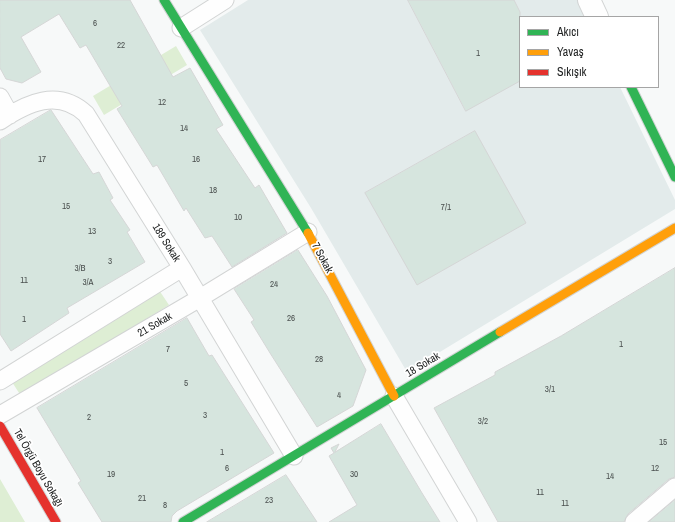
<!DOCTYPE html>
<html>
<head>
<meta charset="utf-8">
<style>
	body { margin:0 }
	#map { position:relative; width:675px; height:522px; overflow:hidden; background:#f7f9f9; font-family:"Archivo Narrow",sans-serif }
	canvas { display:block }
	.legend { position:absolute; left:519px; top:16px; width:140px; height:72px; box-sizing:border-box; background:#fff; border:1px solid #a5a5a5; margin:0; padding:5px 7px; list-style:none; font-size:12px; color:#1d1f1f }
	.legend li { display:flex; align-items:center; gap:8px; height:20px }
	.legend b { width:20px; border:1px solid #a5a5a5 }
</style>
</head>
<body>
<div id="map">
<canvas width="675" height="522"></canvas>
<ul class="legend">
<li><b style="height:5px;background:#30b455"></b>Akıcı</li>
<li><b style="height:5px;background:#ff9f0a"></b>Yavaş</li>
<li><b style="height:5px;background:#e5322d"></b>Sıkışık</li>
</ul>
</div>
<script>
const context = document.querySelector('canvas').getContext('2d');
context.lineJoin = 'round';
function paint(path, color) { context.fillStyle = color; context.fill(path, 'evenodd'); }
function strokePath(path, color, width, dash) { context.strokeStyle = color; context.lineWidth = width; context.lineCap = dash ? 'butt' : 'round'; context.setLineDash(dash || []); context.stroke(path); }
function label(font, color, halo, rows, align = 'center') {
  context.font = font + ' "Archivo Narrow",sans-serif'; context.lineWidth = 3.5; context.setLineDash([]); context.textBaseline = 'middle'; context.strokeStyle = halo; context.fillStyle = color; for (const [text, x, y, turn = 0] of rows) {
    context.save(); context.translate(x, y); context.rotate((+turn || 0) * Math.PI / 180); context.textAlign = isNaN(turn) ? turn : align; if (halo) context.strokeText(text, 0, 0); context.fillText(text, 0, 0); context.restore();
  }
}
paint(new Path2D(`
	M248,0H579L587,17H520V87H620L675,200V209L407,372L311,208L200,30Z`), '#e3ebeb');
paint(new Path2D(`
	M176,46L187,65L104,115L93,96Z
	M159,290L169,305L21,396L12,382Z
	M0,479L25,522H0Z`), '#deeed4');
const building = new Path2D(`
	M0,0H130L173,77L190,68L223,125L216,129L255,188L259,185L287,233L232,267L212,236L205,238L186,208L184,211L157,165L153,167L117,109L122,106L86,45L80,48L59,14L21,37L41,72L22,83L6,79L0,68Z
	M408,0H514L520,12V81L466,111Z
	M51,110L93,174L99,172L113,198L110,200L130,230L127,232L145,262L67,308L69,313L11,351L0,334V140Z
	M475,131L526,223L417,285L365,193Z
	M298,250L327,296L366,370L353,406L317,427L270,353L251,322L254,320L234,289Z
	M675,268V477L669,479L628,514L624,522H498L434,408L495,375V372L561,336Z
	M187,318L209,356L212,355L274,453L177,511L172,516L171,522H102L78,483L81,481L37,408Z
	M381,424L422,493L440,522H329L357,505L329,456L334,453L331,448L339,444L335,452Z
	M286,475L317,522H207Z
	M675,500V522H649Z`);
paint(building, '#d6e5de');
strokePath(building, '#d5d6d6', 1);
const lane = new Path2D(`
	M181,28L225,0
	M0,97L10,115
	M0,121C27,103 58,88 86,114L182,268L294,456
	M0,381L182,268
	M394,396L468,522
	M0,415L200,298L308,232
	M634,522L675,487`);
const street = new Path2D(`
	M589,0L597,17`);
const fast = new Path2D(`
	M164,0L308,233
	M631,87L675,177
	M183,522L500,332`);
const slow = new Path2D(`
	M308,233L394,396
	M500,332L675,228`);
const jam = new Path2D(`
	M0,426L56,522`);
strokePath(lane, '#d2d4d4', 19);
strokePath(street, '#d2d4d4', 24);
strokePath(fast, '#d2d4d4', 11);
strokePath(slow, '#d2d4d4', 11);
strokePath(jam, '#d2d4d4', 11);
strokePath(lane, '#fefefe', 17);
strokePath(street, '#fefefe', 22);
strokePath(fast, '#30b455', 9);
strokePath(slow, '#ff9f0a', 9);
strokePath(jam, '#e5322d', 9);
label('9px', '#4b504f', null, [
	["6",95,24],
	["22",121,46],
	["1",478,54],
	["12",162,103],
	["14",184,129],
	["17",42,160],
	["16",196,160],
	["18",213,191],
	["15",66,207],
	["7/1",446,208],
	["10",238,218],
	["13",92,232],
	["3",110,262],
	["3/B",80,269],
	["11",24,281],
	["3/A",88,283],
	["24",274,285],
	["26",291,319],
	["1",24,320],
	["1",621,345],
	["7",168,350],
	["28",319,360],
	["5",186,384],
	["3/1",550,390],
	["4",339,396],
	["3",205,416],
	["2",89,418],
	["3/2",483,422],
	["15",663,443],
	["1",222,453],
	["6",227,469],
	["12",655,469],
	["19",111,475],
	["30",354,475],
	["14",610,477],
	["11",540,493],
	["21",142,499],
	["23",269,501],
	["11",565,504],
	["8",165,506]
]);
label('11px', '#1d1f1f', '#fff', [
	["189 Sokak",166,243,58],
	["7 Sokak",322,258,62],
	["21 Sokak",155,325,-30],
	["18 Sokak",423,365,-31],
	["Tel Örgü Boyu Sokağı",38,468,60]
]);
</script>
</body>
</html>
